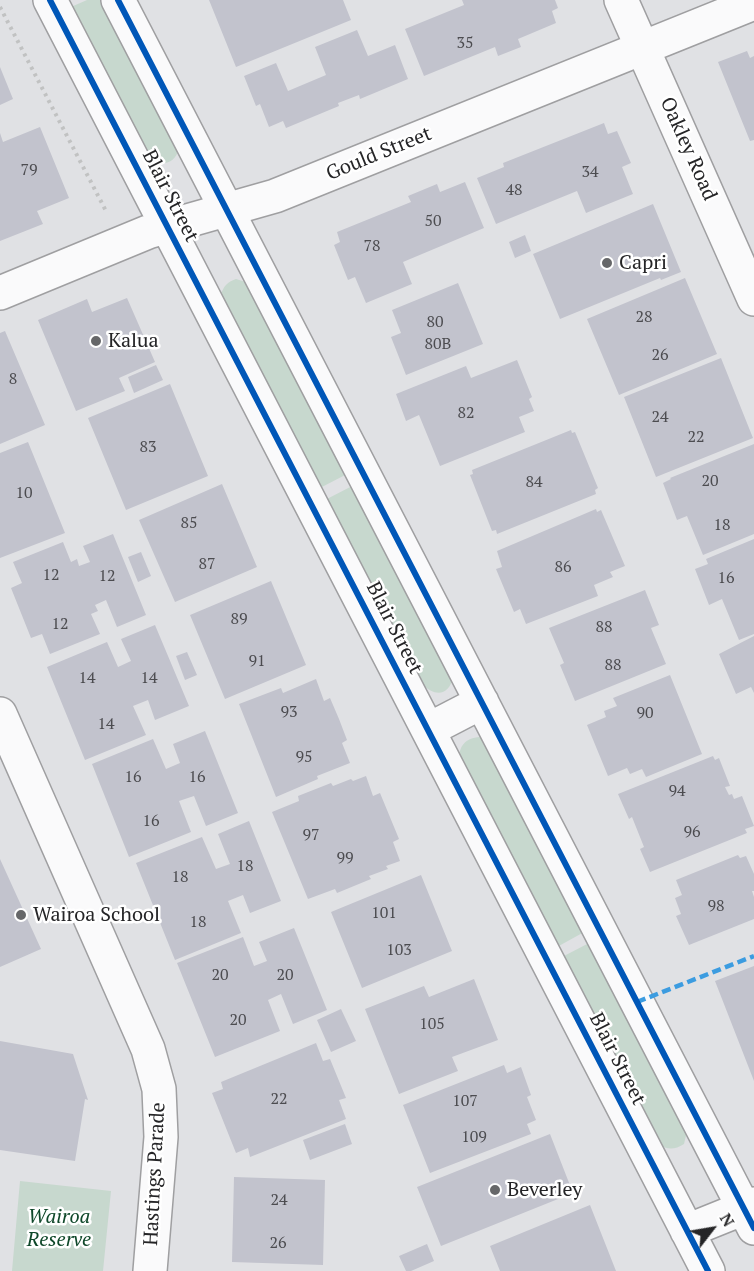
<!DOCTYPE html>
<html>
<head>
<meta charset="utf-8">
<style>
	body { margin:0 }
	#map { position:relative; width:754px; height:1271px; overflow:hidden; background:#e0e1e4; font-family:"PT Serif",serif }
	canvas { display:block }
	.north { position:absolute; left:682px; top:1199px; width:60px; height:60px; -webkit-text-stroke:4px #fff; paint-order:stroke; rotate:59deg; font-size:16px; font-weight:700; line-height:24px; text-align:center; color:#252527 }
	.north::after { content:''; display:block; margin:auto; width:21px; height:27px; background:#252527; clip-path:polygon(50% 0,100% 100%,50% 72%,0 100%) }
</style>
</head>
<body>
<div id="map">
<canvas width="754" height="1271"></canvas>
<div class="north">N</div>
</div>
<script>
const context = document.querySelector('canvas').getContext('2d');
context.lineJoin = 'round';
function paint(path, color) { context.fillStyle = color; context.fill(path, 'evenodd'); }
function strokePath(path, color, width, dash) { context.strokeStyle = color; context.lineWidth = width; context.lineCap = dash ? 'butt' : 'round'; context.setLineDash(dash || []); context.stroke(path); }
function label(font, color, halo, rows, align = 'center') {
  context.font = font + ' "PT Serif",serif'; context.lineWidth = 5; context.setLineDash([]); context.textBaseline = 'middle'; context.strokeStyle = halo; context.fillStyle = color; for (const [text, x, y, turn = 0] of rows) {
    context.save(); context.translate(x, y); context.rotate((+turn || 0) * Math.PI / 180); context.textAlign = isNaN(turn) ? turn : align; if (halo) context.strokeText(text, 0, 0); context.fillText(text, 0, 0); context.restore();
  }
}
paint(new Path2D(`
	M87,0H105L179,149C174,166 159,167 147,156L71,7Z
	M236,279L252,284L351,472L318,489L221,294C224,286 227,282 236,279Z
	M356,484L453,677C449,696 435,697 422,684L325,500Z
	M480,737L490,743L586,931L557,947L459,760C459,746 465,738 480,737Z
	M591,942L688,1127L684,1144C674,1150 668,1150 658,1144L562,957Z
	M20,1181L111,1191L103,1271H12Z`), '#c7d8ce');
paint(new Path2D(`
	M209,0H343L351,20L236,67Z
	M462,0H555L558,8L552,11L556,23L518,39L521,47L498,56L495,47L424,76L405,29L464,5Z
	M357,30L368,56L395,45L408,79L360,99L359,95L338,103L339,106L286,128L283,121L269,127L260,104L256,106L244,76L276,63L288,91L326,75L315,47Z
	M747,51L750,58L754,56V140L750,141L718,62Z
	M0,67L13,99L0,105Z
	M604,123L608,134L617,131L631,163L622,167L633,194L586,213L577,191L496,224L477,178L504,167L503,163Z
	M40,127L69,198L37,211L43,224L0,241V133L3,142Z
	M465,182L484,228L403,262L412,284L366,303L355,277L348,280L334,245L340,242L337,232L411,202L408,196L437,184L440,192Z
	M653,204L681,272L661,280L660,278L560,319L533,254Z
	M525,235L531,251L515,258L509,242Z
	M685,278L717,354L619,395L587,319Z
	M458,283L483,344L406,375L391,337L401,333L392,310Z
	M127,298L155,362L119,378L125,391L76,411L38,320L87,299L92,312Z
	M5,331L45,425L0,444V333Z
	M721,358L753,438L656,477L624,397Z
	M517,360L532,397L529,399L534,411L519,417L525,432L440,466L419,415L406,421L396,394L466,366L471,378Z
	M156,365L163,380L134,393L128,377Z
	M170,384L208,476L126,510L88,418Z
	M571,430L572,433L575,432L598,488L595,490L596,494L497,534L496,530L492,531L470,475L473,474L472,470Z
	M28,442L65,533L0,558V453Z
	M754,444V534L703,555L687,516L677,520L663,483L671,479L670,478Z
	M222,484L257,567L175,602L139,520Z
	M596,509L597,512L601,510L625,566L610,572L613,577L594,585L598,596L526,624L520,609L514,612L496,569L502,567L497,551Z
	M113,534L146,615L117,627L106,600L95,605L98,611L91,614L100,634L50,654L42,634L31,638L11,588L22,583L13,562L63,542L71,562L77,559L79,566L90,562L83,546Z
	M754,539V634L739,640L722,599L709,605L695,569L708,564L706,559Z
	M141,552L151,576L138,582L128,557Z
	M271,581L306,665L225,699L190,615Z
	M645,590L659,625L651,628L666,664L575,701L560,665L564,663L549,628Z
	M155,625L189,706L155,720L148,700L133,706L146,735L85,760L47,667L107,642L118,667L131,661L121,639Z
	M754,636V693L751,687L736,694L719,654Z
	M187,652L197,675L185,680L176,656Z
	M670,675L702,754L646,777L642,769L630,774L627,768L608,776L587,725L606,717L604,711L617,706L613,698Z
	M316,679L324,701L330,698L339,719L347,740L342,743L350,763L317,776L318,779L276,797L239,704L281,688L283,693Z
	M205,731L238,813L206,826L194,796L179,801L191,832L129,857L92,764L153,739L166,769L180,763L173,744Z
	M713,756L715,760L719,758L730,786L725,787L729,795L732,794L734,799L742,796L754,826L745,829L747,833L650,872L640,849L644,847L632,817L629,819L618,794Z
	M366,776L373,796L380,793L399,839L393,842L400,861L386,866L388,869L369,876L371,879L337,893L335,889L308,899L272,812L299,801L298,796L331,783L333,786L351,779L353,781Z
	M249,821L281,901L250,913L243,895L228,901L241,933L175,960L136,863L202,837L216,869L230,864L218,834Z
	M738,855L740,858L746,856L754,874V891H752L754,897V919L689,945L676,916L681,914L675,898L682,895L676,880Z
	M0,859L41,949L0,967Z
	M421,875L452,951L362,988L331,912Z
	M294,928L327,1010L293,1024L281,994L268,1000L280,1031L215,1057L177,963L243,937L254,966L267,961L259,942Z
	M754,966V1081L715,981Z
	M474,979L498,1040L452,1057L458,1071L399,1094L365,1009L424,986L429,997Z
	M341,1009L356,1041L331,1052L317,1020Z
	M0,1041L73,1054L88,1100L85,1099L75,1161L0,1150Z
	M316,1043L323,1061L330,1059L346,1098L339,1100L346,1119L250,1157L248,1148L236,1153L212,1093L223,1089L221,1082Z
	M504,1065L507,1073L521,1067L531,1095L527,1097L536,1120L527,1124L531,1134L430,1173L403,1105Z
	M345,1124L352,1144L310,1160L303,1140Z
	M550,1134L573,1193L441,1246L417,1187Z
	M234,1177L325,1180L323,1265L232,1262Z
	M590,1205L616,1271H500L490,1246Z
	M427,1244L434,1261L411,1271H406L399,1256Z`), '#c2c3cd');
const minor = new Path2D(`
	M50,0L708,1271
	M118,0L754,1228
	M621,0L754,299
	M0,293L148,232L275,196L754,3
	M0,714L148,1049L159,1089L161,1137L150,1271
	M428,730L482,702
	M687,1231L754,1204`);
strokePath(minor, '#9f9fa1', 36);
strokePath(new Path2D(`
	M0,7L106,211`), '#c1c2c2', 4, [3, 4.5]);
strokePath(minor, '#fafafb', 33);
strokePath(new Path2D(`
	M637,1002L754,956`), '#3c9ce0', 4.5, [9, 4.5]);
strokePath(new Path2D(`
	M50,0L708,1271
	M118,0L754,1228`), '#0057b8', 6);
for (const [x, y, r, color] of [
	[607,263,6,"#666769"],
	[96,341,6,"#666769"],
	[21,915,6,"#666769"],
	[495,1190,6,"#666769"]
]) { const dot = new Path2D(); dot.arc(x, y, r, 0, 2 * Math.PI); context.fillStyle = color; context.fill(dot); strokePath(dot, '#fff', 2); }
label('16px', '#4c4c50', null, [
	["35",465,43],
	["79",29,170],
	["34",590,172],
	["48",514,190],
	["50",433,221],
	["78",372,246],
	["28",644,317],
	["80",435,322],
	["80B",438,344],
	["26",660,355],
	["8",13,379],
	["82",466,413],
	["24",660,417],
	["22",696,437],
	["83",148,447],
	["20",710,481],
	["84",534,482],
	["10",24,493],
	["85",189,523],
	["18",722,525],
	["87",207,564],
	["86",563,567],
	["12",51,575],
	["12",107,576],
	["16",726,578],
	["89",239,619],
	["12",60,624],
	["88",604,627],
	["91",257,661],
	["88",613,665],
	["14",87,678],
	["14",149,678],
	["93",289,712],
	["90",645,713],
	["14",106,724],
	["95",304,757],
	["16",133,777],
	["16",197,777],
	["94",677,791],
	["16",151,821],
	["96",692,832],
	["97",311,835],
	["99",345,858],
	["18",245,866],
	["18",180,877],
	["98",716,906],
	["101",384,913],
	["18",198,922],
	["103",399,950],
	["20",220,975],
	["20",285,975],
	["20",238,1020],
	["105",432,1024],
	["22",279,1099],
	["107",465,1101],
	["109",474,1137],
	["24",279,1200],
	["26",278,1243]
]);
label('20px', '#252527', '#fff', [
	["Oakley Road",688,149,66],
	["Gould Street",379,154,-22],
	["Blair Street",170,196,63],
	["Blair Street",394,628,63],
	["Blair Street",617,1059,63],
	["Hastings Parade",155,1174,-87]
]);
label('20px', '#252527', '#fff', [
	["Capri",619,263],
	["Kalua",108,341],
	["Wairoa School",33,915],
	["Beverley",507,1190]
], 'left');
label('italic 20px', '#0f482a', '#fff', [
	["Wairoa",59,1217],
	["Reserve",59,1240]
]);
</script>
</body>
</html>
